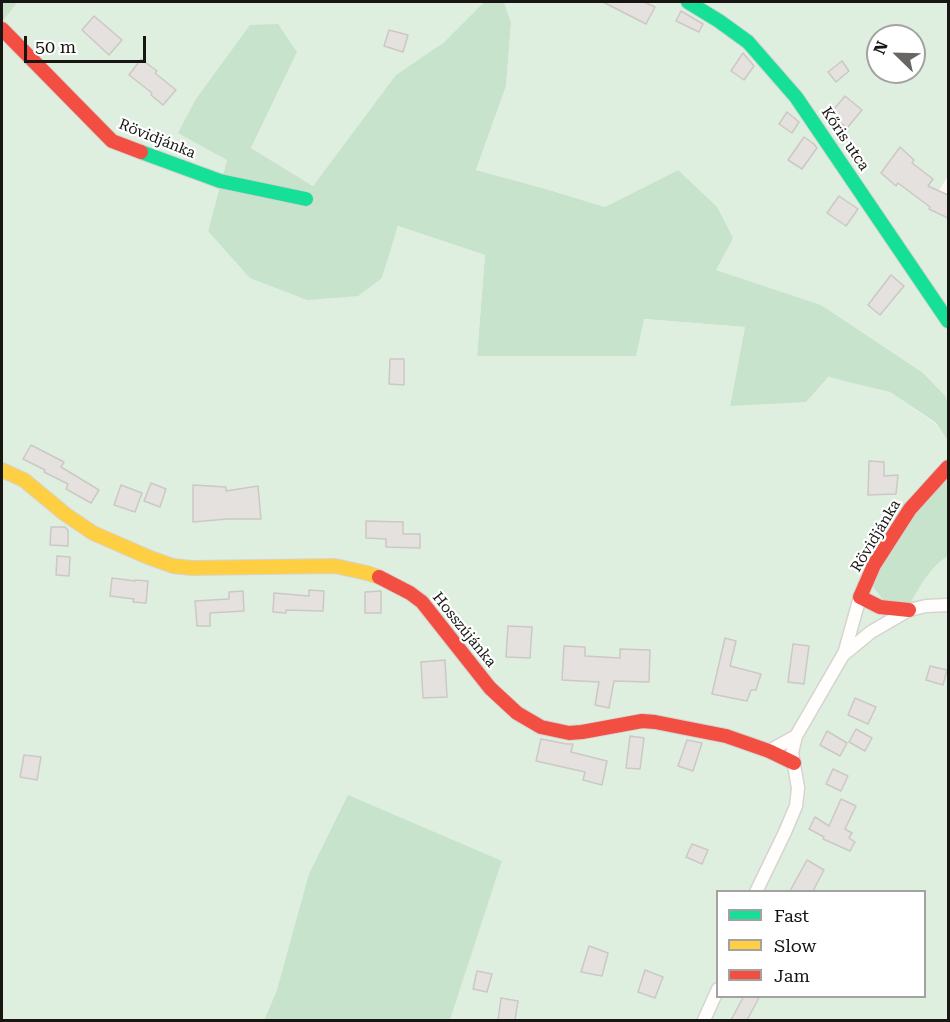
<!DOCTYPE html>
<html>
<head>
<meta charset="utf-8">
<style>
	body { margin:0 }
	#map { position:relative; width:950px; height:1022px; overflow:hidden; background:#fcf8f4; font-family:"Roboto Serif",serif }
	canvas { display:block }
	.frame { position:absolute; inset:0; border:3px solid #181613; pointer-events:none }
	.legend { position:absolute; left:716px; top:890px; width:210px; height:108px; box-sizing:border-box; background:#fff; border:2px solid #a3a2a1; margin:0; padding:8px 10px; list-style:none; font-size:18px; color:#181613 }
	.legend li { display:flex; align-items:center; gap:12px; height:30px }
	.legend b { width:30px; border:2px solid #a3a2a1 }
	.north { position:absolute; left:866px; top:24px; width:60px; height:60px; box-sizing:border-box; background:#fff; border:2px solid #a3a2a1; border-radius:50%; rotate:293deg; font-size:16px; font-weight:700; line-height:24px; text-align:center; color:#181613 }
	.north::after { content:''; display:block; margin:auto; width:21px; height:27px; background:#686562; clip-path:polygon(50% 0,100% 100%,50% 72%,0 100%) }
	.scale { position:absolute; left:24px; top:36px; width:122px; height:27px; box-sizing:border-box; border:3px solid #181613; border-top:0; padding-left:8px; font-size:18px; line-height:21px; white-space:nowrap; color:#181613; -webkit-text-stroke:4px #fff; paint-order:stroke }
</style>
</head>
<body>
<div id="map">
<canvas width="950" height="1022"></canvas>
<div class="frame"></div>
<ul class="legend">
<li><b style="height:8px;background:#16e098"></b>Fast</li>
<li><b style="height:8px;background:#ffcf43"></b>Slow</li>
<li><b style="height:8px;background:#f24e42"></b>Jam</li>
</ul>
<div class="north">N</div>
<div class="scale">50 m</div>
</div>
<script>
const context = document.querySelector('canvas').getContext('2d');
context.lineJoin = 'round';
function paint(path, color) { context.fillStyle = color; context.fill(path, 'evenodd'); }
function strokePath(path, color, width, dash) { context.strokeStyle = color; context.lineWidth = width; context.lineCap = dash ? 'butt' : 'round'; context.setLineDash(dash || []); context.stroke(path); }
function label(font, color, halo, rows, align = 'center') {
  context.font = font + ' "Roboto Serif",serif'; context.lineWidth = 4.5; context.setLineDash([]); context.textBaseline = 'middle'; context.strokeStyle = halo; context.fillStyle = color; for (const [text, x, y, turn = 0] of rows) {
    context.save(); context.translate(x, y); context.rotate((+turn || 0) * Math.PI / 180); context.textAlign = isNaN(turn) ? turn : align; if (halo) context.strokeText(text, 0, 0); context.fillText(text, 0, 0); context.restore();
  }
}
paint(new Path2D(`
	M18,2H484L443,43L396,76L313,186L251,148L297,52L227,160L208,231L382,278L398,226L485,255L477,356L643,319L745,327L730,406L827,377L859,384L890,392L936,424L948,441V465L911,602C921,585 931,566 948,556V1020H450L502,861L277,990L264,1020H2V22ZM718,892H924V996H718Z
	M504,2H948V176L936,195L948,205V403L946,397L821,305L715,270L678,170L605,207L546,189L476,170L506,86L511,23ZM878,36H914V72H878Z`), '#deefdf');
paint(new Path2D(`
	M2,2H18L2,22Z
	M484,2H504L511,23L506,86L476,170L546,189L605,207L678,170L717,207L733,238L716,270L821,305L923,373L946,397L948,403V441L936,423L890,392L828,377L806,402L730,406L745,327L644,319L636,356H477L485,255L398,226L382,278L358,296L307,300L250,278L208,231L227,160L178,133L196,99L250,25L278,24L297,52L251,148L313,186L396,75L443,43Z
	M948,465V556C931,566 921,585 911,602H885L866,578L891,514Z
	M348,795L502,861L450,1020H264L277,990L309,874Z`), '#c7e3cb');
const building = new Path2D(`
	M603,2H644L655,7L646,24Z
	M681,11L703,24L699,32L676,21Z
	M94,16L122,40L109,55L82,30Z
	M389,30L408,35L403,52L384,46Z
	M743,53L754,66L744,80L731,71Z
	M141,59L157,71L155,73L176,90L163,105L151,95L152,93L129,75Z
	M842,61L849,71L836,82L828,72Z
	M845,96L862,110L847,128L830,114Z
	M787,112L799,122L792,133L779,124Z
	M804,137L814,144L817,148L802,169L788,160Z
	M900,147L914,160L912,163L933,179L928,186L948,195V218L929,209L930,207L898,183L896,186L881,173Z
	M839,196L858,209L846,226L827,213Z
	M891,275L904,286L880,315L868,305Z
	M390,359H404V385L389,384Z
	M31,445L64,462L61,467L99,490L91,503L66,489L68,484L44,472L45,470L23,459Z
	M869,461L884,462V476L898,475L896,494L868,495Z
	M151,483L166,489L160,507L144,501Z
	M121,485L142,493L135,512L114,505Z
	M193,485L226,487V491L258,486L261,519H227L193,522Z
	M366,521L403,522V534H420V548L386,547V539L366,538Z
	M51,527H65L68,530V546L50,545Z
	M57,556L70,557L69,576L56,575Z
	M112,578L135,581V580L148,581L146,603L133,602L134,599L110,596Z
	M309,590L324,591L323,611L286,610V613L273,612L274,593L309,596Z
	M243,591L244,611L210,613V626H197L195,601L229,599V592Z
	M381,591V613H365V592Z
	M508,626L532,627L530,658L506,657Z
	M725,638L736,641L730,666L761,674L756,690H751L747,701L712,694Z
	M793,644L809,646L804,684L788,682Z
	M564,646L585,647V656L620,658V649L650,650L649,682L614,681L609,708L595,705L599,682L562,680Z
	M445,660L447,697L423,698L421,662Z
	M930,666L947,670L943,685L926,680Z
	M855,698L876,707L868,724L848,715Z
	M856,729L872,738L865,751L849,742Z
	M827,731L847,743L840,756L820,745Z
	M630,736L644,738L640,769L626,768Z
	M541,739L567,744H573L571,752L607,761L602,785L583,780L585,772L536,761Z
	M687,740L702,743L693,771L678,766Z
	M24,755L41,757L37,780L20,777Z
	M833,769L848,776L841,791L826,784Z
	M841,799L856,806L845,829L852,833L849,838L855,842L850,851L823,839L824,837L809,829L815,817L829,826Z
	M692,844L708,850L702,864L686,857Z
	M807,860L824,870L813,891H790Z
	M589,946L608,953L602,976L581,972Z
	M645,970L663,977L655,998L638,992Z
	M477,971L492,974L487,992L473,989Z
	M744,996H760L747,1020H731Z
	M501,998L518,1001L515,1020H498Z`);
paint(building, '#e4e1de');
strokePath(building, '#ccc8c5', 1.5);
const street = new Path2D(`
	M844,654L860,597
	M769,751L796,736L843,655L871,632L909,610L926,606L948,605
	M756,892L785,832L796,806L798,788L792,753L796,736
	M704,1020L718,989`);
const fast = new Path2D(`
	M688,2L719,21L748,42L796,97L948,321
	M141,152L220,181L306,199`);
const slow = new Path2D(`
	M2,470L24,480L65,514L93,533L148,557L173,566L192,568L335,566L367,573L379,577`);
const jam = new Path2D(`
	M2,29L112,141L141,152
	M379,577L410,593L422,602L490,688L517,713L541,727L569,733L582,732L642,721L655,722L726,736L769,751L794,763
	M909,610L880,607L860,597L874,565L910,509L948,467`);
strokePath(street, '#d6d3d0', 15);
strokePath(fast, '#d6d3d0', 16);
strokePath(slow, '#d6d3d0', 16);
strokePath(jam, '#d6d3d0', 16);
strokePath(street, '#fffefd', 12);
strokePath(fast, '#16e098', 14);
strokePath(slow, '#ffcf43', 14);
strokePath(jam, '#f24e42', 14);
label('15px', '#181613', '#fff', [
	["Rövidjánka",157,139,22],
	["Kőris utca",845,139,56],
	["Rövidjánka",876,536,-59],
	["Hosszújánka",464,630,51]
]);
</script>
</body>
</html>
